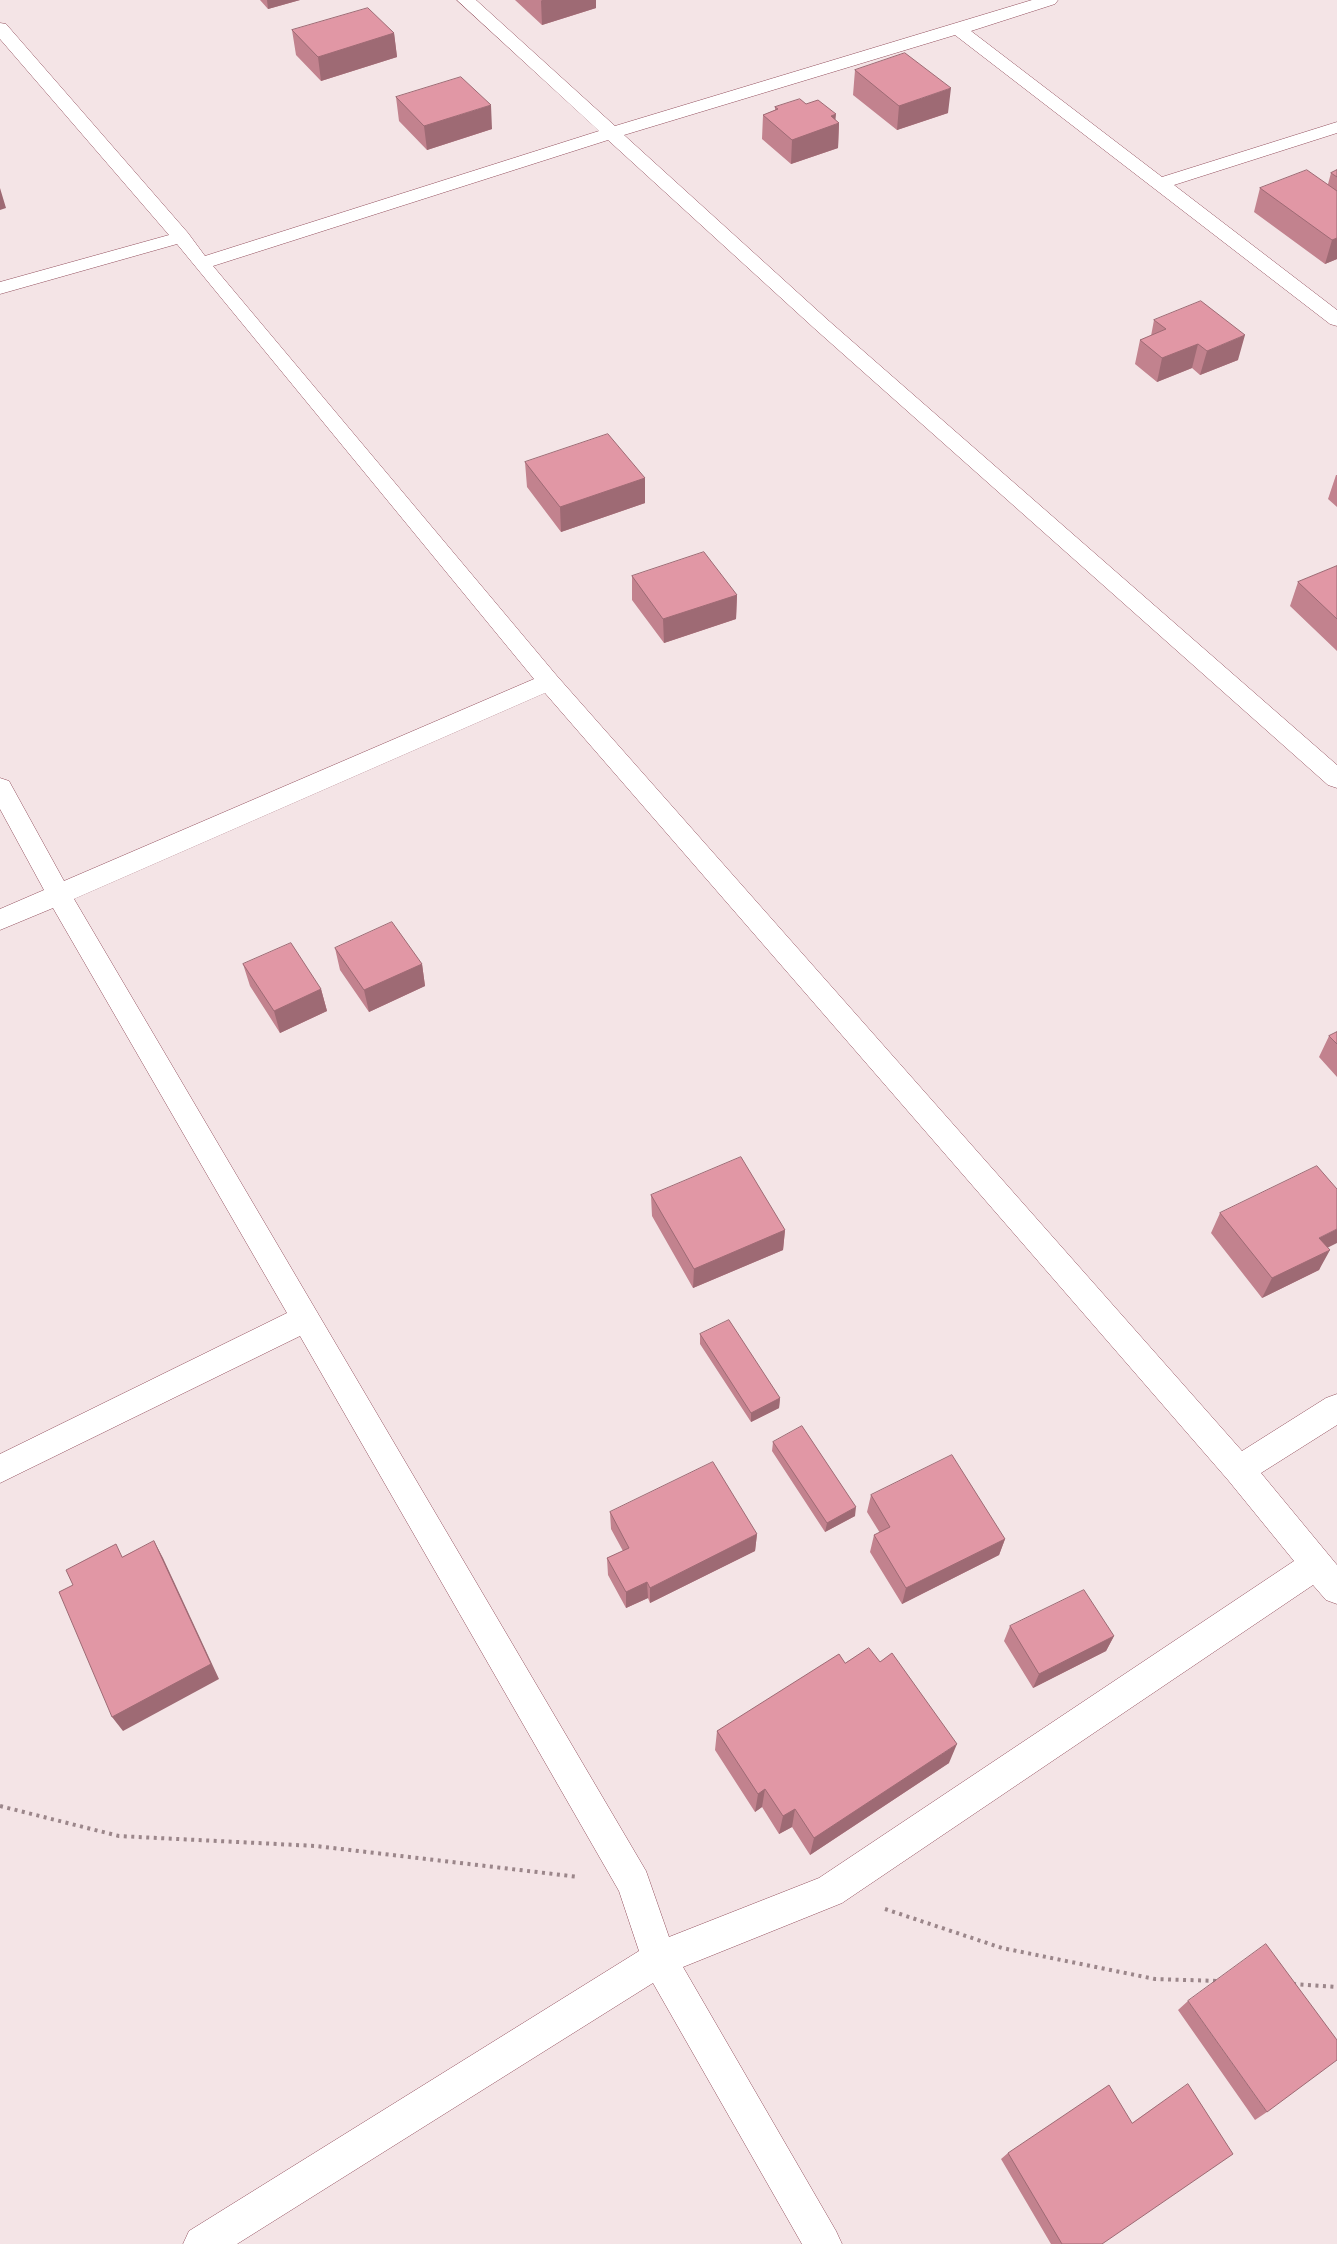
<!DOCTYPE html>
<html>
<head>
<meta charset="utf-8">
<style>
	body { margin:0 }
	canvas { display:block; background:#f4e4e6 }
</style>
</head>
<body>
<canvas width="1337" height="2244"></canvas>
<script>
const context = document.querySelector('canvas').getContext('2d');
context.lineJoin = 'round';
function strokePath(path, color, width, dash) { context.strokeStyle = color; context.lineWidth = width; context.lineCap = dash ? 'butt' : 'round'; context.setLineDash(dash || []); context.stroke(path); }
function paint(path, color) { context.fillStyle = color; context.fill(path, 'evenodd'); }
const street = new Path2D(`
	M457,0H476L615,126L1032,0H1058L1055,4L971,31L1162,177L1337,122V133L1174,185L1337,310V326L1330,324L955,35L624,135L829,321L1337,765V788L1328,785L815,329L608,140L213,266L557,676L1242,1451L1326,1398L1337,1394V1425L1261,1473L1337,1565V1604L1326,1600L1313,1585L842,1903L683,1967L836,2231L842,2244H802L653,1983L237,2244H183L189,2231L639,1951L619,1891L300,1336L0,1483V1454L287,1313L53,908L0,930V909L44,890L0,809V778L9,781L64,881L534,679L177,244L0,294V282L169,235L0,39V23L6,24L188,233L205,256L599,131ZM545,693L1228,1480L1294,1561L819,1878L669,1937L646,1871L74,899Z`);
strokePath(street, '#93505e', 1);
strokePath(new Path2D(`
	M0,1806L119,1836L316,1846L579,1877
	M885,1909L1002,1948L1155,1979L1219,1981
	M1293,1984L1337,1987`), '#9b868a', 4, [3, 4.5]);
paint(street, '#fff');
paint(new Path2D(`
	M260,0H300L268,9Z
	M515,0H596V8L542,25Z
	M292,30L394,33L397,57L321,81L296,55Z
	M855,70L948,113L897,130L853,95Z
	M396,97L492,129L427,150L399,121Z
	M806,104L835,120L839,123L838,148L791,164L762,139L763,115L775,110V107Z
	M1337,170V259L1325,264L1254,212L1260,188L1328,184L1331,173Z
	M1154,320L1238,360L1200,375L1192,368L1157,382L1135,364L1140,340L1151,336Z
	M525,462L645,478V503L561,532L527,487Z
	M1336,475H1337V507L1328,499Z
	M1337,566V651L1290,606L1298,582Z
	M632,576L737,595L736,619L664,643L632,600Z
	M335,948L422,964L425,986L369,1012L340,970Z
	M243,964L321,989L327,1011L280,1033L250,986Z
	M1337,1032V1077L1319,1057L1329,1036Z
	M651,1195L785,1230L783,1250L693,1288L652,1216Z
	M1220,1213L1328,1248L1319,1270L1262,1298L1211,1233Z
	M700,1334L780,1398L779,1408L751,1422L700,1344Z
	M773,1442L855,1516L825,1532L772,1451Z
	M871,1495L1005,1539L999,1555L902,1604L870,1552L874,1535L880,1533L867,1512Z
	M610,1512L757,1534L755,1551L650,1603L648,1598L626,1608L608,1575L607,1558L623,1551L611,1529Z
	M1010,1626L1114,1636L1106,1651L1033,1688L1004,1641Z
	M845,1663L949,1763L810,1855L792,1827L779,1834L762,1807L755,1812L715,1750L717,1731Z
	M1188,2001L1267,2112L1255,2120L1178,2010Z
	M1008,2153L1102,2244H1051L1001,2159Z`), '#c2828e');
paint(new Path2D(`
	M267,0H300L268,9Z
	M542,0H596V8L542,25L541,1Z
	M394,33L397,57L321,81L318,57Z
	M951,88L948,113L897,130L899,106Z
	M491,105L492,129L427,150L424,126Z
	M836,114L835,125L839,123L838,148L791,164L792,140L831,116Z
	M0,188L6,208L0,210Z
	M1337,238V259L1325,264L1332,240Z
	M1245,335L1238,360L1200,375L1207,351Z
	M1198,344L1192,368L1157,382L1162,358Z
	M645,478V503L561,532L560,507Z
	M737,595L736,619L664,643L663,619Z
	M422,964L425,986L369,1012L364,990Z
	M321,989L327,1011L280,1033L274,1011Z
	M1337,1229V1243L1309,1257L1319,1238Z
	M785,1230L783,1250L693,1288L694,1269Z
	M1330,1250L1319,1270L1262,1298L1272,1278Z
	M780,1398L779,1408L751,1422V1413Z
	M856,1507L855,1516L825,1532L827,1523Z
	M757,1534L755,1551L650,1603V1588Z
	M1005,1539L999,1555L902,1604L906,1588Z
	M154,1541L163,1558L219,1679L123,1731L112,1717Z
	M647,1582L648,1598L626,1608V1592Z
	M1114,1636L1106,1651L1033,1688L1039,1674Z
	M957,1744L949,1763L810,1855L814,1838Z
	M765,1789L762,1807L755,1812L758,1794Z
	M795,1809L792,1827L779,1834L783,1816Z`), '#9e6a74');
const building = new Path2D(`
	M368,8L394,33L318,57L292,30Z
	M905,53L951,88L899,106L855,70Z
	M461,77L491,105L424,126L396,97Z
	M800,99L806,104L818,100L836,114L831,116L839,123L792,140L763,115L778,109L775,107Z
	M1307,170L1337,191V238L1332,240L1260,188Z
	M1337,170V177L1331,173Z
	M1201,301L1245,335L1207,351L1198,344L1162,358L1140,340L1166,329L1154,320Z
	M608,434L645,478L560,507L525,462Z
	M704,552L737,595L663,619L632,576Z
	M1337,566V619L1298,582Z
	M392,922L422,964L364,990L335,948Z
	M291,943L321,989L274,1011L243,964Z
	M1337,1032V1044L1329,1036Z
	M741,1157L785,1230L694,1269L651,1195Z
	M1317,1166L1337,1189V1229L1319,1238L1330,1250L1272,1278L1220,1213Z
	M729,1320L780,1398L751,1413L700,1334Z
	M802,1426L856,1507L827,1523L773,1442Z
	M952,1455L1005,1539L906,1588L874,1535L890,1527L871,1495Z
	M713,1462L757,1534L650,1588L647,1582L626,1592L607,1558L629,1548L610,1512Z
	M154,1541L211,1664L112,1717L59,1592L73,1585L66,1570L116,1544L122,1557Z
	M1084,1590L1114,1636L1039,1674L1010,1626Z
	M869,1648L880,1662L892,1653L957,1744L814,1838L795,1809L783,1816L765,1789L758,1794L717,1731L839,1654L845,1663Z
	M1266,1944L1337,2040V2060L1267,2112L1188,2001Z
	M1188,2084L1233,2154L1102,2244H1062L1008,2153L1109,2085L1132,2123Z`);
paint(building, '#e197a5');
strokePath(building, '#9e6a74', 1);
</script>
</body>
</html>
